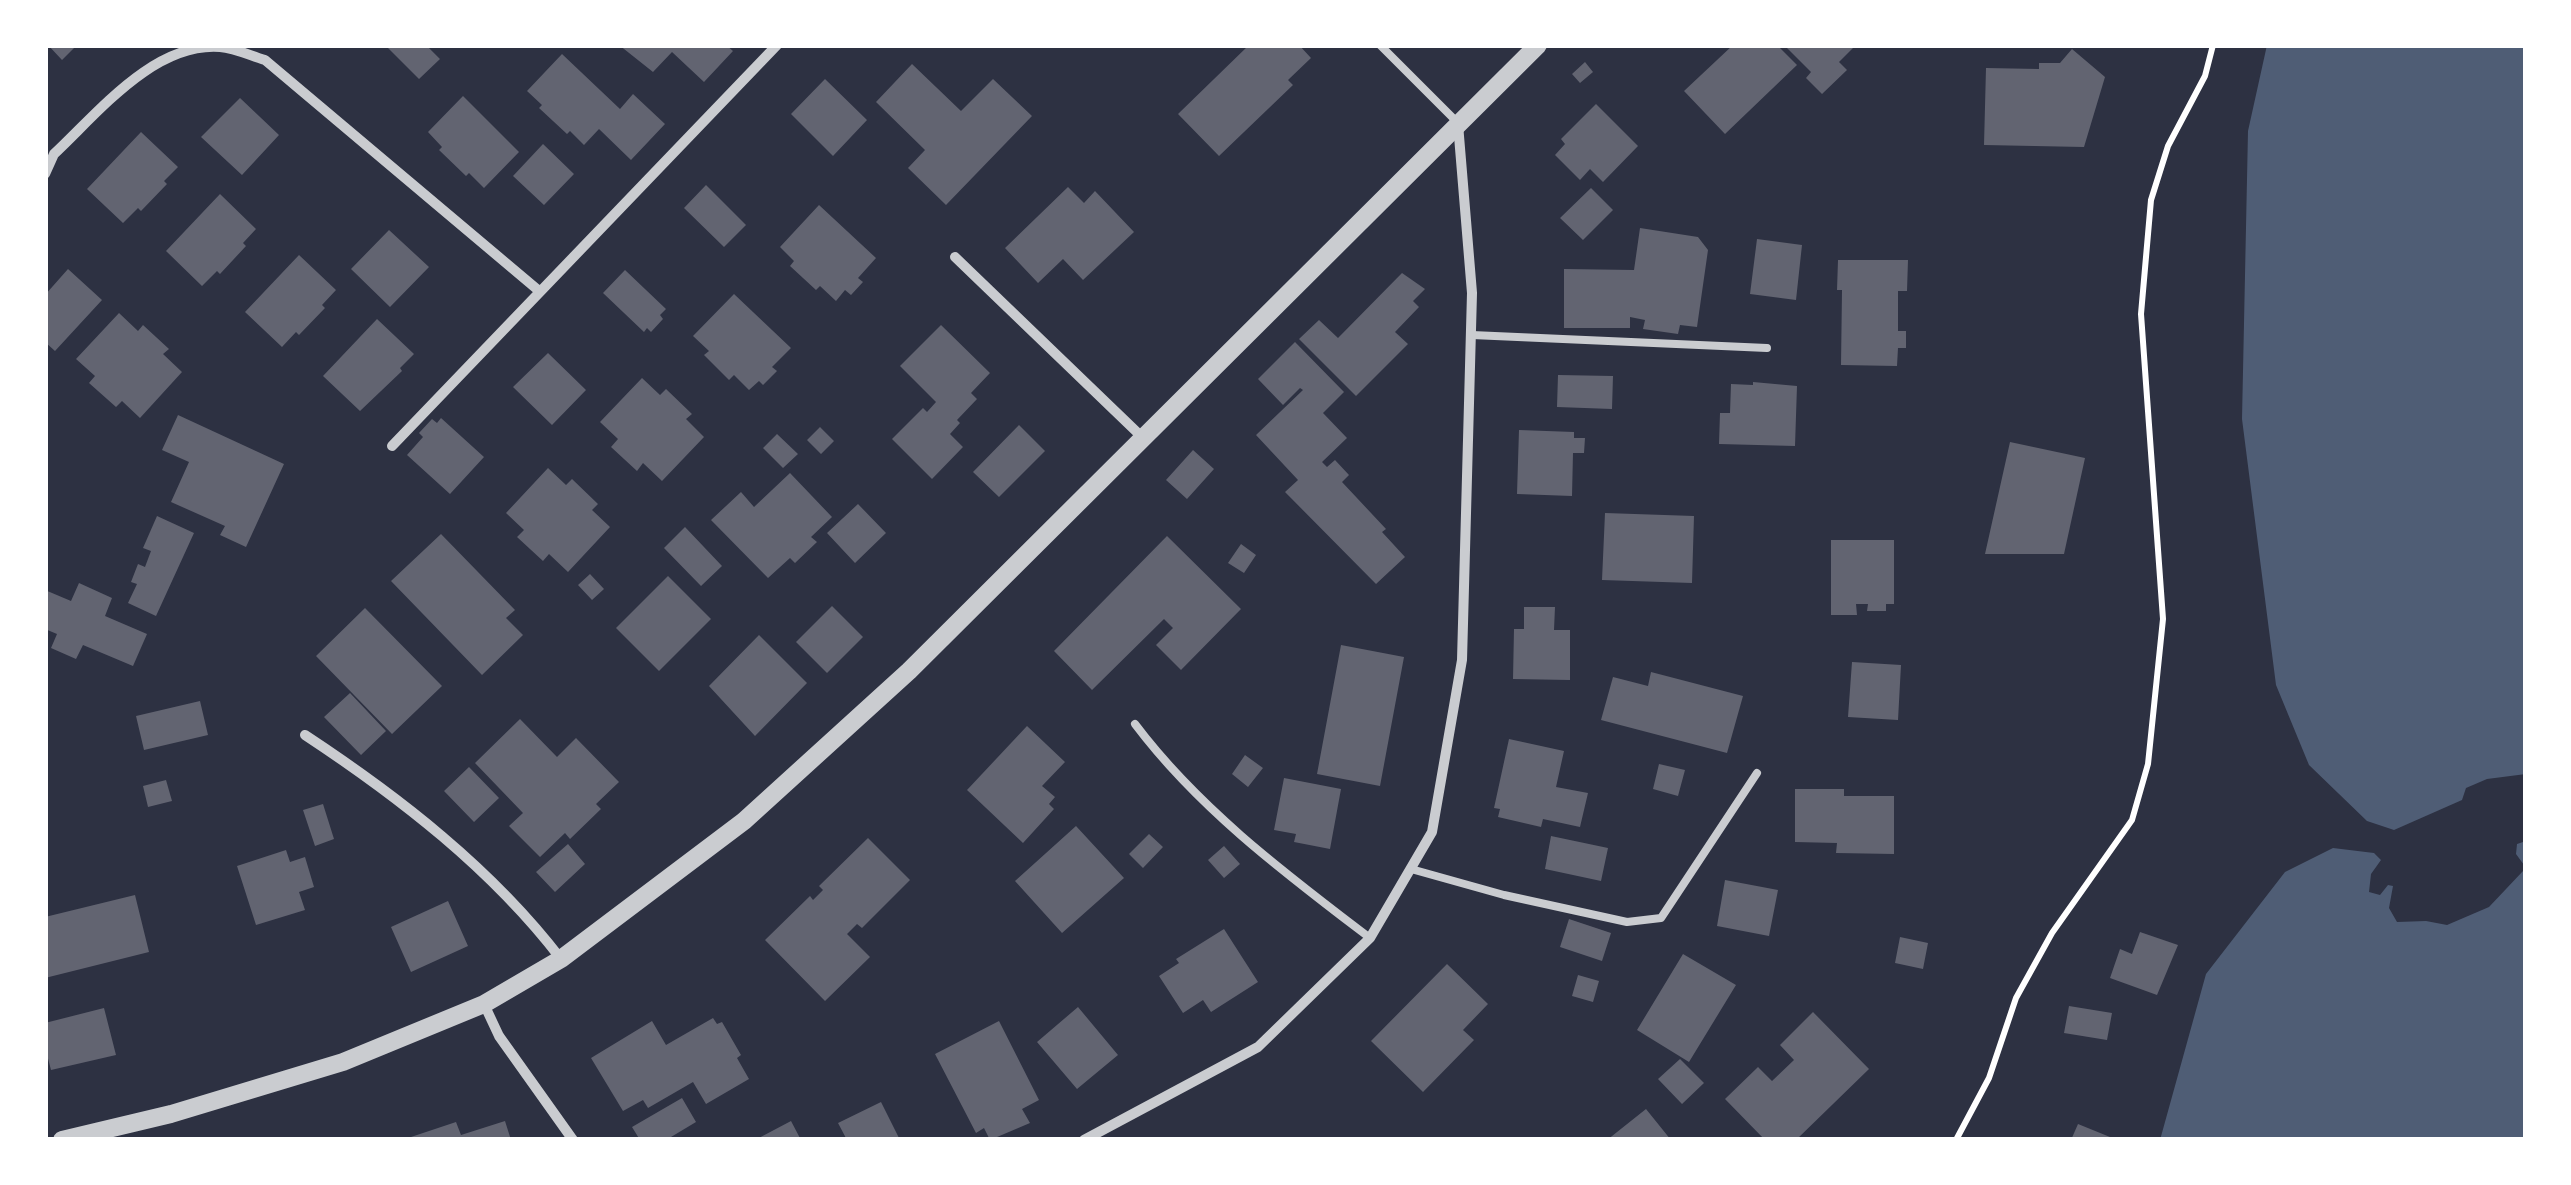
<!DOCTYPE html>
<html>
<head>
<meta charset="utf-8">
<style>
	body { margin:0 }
	#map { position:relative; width:2571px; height:1185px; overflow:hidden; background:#2d3142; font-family:"IBM Plex Serif",serif }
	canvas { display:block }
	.frame { position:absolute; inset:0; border:48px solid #fff; pointer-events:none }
</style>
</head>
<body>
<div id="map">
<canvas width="2571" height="1185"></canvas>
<div class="frame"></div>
</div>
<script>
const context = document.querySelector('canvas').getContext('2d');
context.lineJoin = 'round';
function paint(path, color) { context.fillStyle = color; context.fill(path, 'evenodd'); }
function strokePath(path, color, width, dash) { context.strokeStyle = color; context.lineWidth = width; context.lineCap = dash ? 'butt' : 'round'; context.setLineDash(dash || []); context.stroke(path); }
paint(new Path2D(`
	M2267,45H2526V774L2487,779L2466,788L2462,800L2394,830L2367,821L2309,765L2276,685L2242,419L2248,131Z
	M2526,841V1140H2160L2206,974L2285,872L2333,848L2374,853L2381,860L2371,874L2369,892L2380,895L2388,885L2393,886L2389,908L2397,922L2426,921L2447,925L2489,907L2523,871L2524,865L2516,854L2517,844Z`), '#4f5d75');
paint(new Path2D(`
	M48,45H77L62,60Z
	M385,45H426L440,59L419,79Z
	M619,45H726L733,51L704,82L672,52L653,72Z
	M1249,45H1299L1311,58L1288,80L1293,85L1219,156L1178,114Z
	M1733,45H1777L1797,65L1725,134L1684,91Z
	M1784,45H1856L1839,62L1847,70L1822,94L1806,78L1811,72Z
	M2072,49L2105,77L2084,147L1984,145L1986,68L2039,69V63H2060Z
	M562,54L620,109L633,94L665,124L631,160L599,129L584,145L570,131L567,134L539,108L542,105L527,91Z
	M1585,62L1593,72L1580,83L1572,74Z
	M912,64L961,111L993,79L1032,116L946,205L908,168L925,150L876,102Z
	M825,79L867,120L833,156L791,114Z
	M463,96L519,152L484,188L469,173L466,176L439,150L442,147L428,132Z
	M240,98L279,135L242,175L201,137Z
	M1596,104L1638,146L1603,182L1590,169L1580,180L1555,155L1565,144L1561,139Z
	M141,132L178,167L164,181L167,184L141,211L138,208L123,223L87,189Z
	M543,144L574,174L544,205L513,176Z
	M706,185L746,225L724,247L684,208Z
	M1068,187L1084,203L1095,191L1134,232L1083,280L1063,259L1038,283L1005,248Z
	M1591,188L1613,210L1583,240L1560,218Z
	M220,194L256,229L243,243L246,246L220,274L217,271L202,286L166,251Z
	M819,205L876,258L858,278L863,282L851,295L845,290L836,301L820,286L816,290L790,266L794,261L780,247Z
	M1640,228L1698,237L1708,250L1697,327L1680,325L1678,334L1643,329L1645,320L1630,317V328H1564V269L1634,270Z
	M389,230L429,267L390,307L351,269Z
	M1757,239L1802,245L1796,300L1750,294Z
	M299,255L336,290L322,305L325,308L299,335L296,332L282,347L245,312Z
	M1838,260H1908L1907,291H1898V331H1906V348H1898L1897,366L1841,365L1842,290H1837Z
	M68,269L102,300L55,351L45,342V295Z
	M625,270L666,309L660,315L663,319L651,332L647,328L644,332L603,293Z
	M1402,273L1425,289L1413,301L1419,307L1395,332L1408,344L1356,396L1299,339L1319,320L1338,338Z
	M734,294L791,348L772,367L777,371L763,385L759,381L749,390L734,375L729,380L704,355L709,351L693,336Z
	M119,313L138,331L143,325L169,349L163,354L182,372L140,418L122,401L116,407L89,383L95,376L76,359Z
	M377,319L414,354L400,368L402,371L360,411L323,376Z
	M941,325L990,373L971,393L977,399L957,420L960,423L950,434L963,447L932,479L892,439L923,408L927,412L936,402L900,366Z
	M1295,342L1344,392L1323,413L1347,438L1322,462L1327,467L1335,460L1349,475L1342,482L1386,529L1382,532L1405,557L1376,584L1285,492L1298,480L1256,435L1303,390L1300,388L1283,405L1258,379Z
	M548,353L586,390L552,425L513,387Z
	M1558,375L1613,376L1612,409L1557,407Z
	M642,378L660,395L666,389L692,414L686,419L704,437L662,481L643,463L637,471L611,447L618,439L600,422Z
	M1753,382L1797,386L1795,446L1719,444L1720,413H1730L1731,384L1753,385Z
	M178,415L284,464L246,547L220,535L225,526L171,502L189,462L162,450Z
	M441,418L484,457L450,494L407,455L423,437L419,433L432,419L437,423Z
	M1019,425L1045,451L999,497L973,472Z
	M820,427L834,441L821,454L807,440Z
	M1519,430L1574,432V438H1585L1584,453H1573L1572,496L1517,494Z
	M777,434L798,454L783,468L763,448Z
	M2010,442L2085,458L2064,554H1985Z
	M1193,450L1214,469L1187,499L1166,480Z
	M548,468L566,485L572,479L598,504L592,510L610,527L568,572L549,554L543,561L517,537L524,530L506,513Z
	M790,473L832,517L811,537L817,542L795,563L790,558L768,578L711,520L741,492L754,507Z
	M858,504L886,533L855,563L827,533Z
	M1605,513L1694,516L1692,583L1602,580Z
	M157,516L194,533L156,616L128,603L137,584L131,582L138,564L145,567L151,551L143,548Z
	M685,527L722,566L701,586L664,548Z
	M441,534L515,610L506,618L523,635L482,675L391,581Z
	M1167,536L1241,609L1181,670L1156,645L1173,628L1164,619L1092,690L1054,651Z
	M1831,540H1894V604H1886V611H1867L1868,604H1856L1857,615H1831Z
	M1241,544L1256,555L1244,573L1228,563Z
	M590,574L604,589L592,600L578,585Z
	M668,576L711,619L659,671L616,628Z
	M79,583L112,598L105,616L147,634L133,666L83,645L76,659L51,648L57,634L45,629V590L71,601Z
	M832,606L863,637L827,673L796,642Z
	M1524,607H1555L1554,630H1570V680L1513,679L1514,629H1524Z
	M365,608L442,686L392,734L316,656Z
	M759,635L807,683L755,736L709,686Z
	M1341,645L1404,657L1380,786L1317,774Z
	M1852,662L1901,665L1898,720L1848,717Z
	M1651,672L1743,696L1727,753L1601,720L1613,677L1648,686Z
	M350,693L386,731L361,755L324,717Z
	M200,701L208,735L144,750L136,716Z
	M520,719L557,757L576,738L619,782L596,804L601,809L570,839L565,833L540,857L509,826L523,813L475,763Z
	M1027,726L1065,762L1042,786L1055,797L1049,804L1054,809L1023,843L967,790Z
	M1509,739L1564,751L1556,787L1588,793L1580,827L1543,819L1541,827L1498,817L1500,809L1494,808Z
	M1245,755L1263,768L1248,787L1232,774Z
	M1659,764L1685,770L1678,796L1653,789Z
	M469,767L499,798L474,822L444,791Z
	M1284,778L1341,789L1330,849L1294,842L1296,834L1274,830Z
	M166,780L172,801L148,807L143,786Z
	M1795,789H1844V796H1894V854L1836,853L1837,843L1795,842Z
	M323,804L334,839L315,846L303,810Z
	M1076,826L1124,878L1062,933L1015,881Z
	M1149,834L1163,847L1143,868L1129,854Z
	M1551,836L1608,848L1601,881L1545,869Z
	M868,838L910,880L862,928L857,924L847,934L870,957L825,1001L765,940L810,896L813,900L823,890L819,886Z
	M568,844L585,864L555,892L536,872Z
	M1224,846L1240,864L1224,878L1208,860Z
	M286,850L290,862L305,857L314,887L299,892L305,910L256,925L237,866Z
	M1725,880L1778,890L1769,936L1717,926Z
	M135,895L149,952L45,978V917Z
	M448,901L468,946L411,972L391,927Z
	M1569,919L1611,933L1602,961L1560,947Z
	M1224,929L1258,982L1211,1012L1203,1000L1183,1013L1159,976L1179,963L1176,959Z
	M2140,932L2178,945L2157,995L2110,978L2120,949L2132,954Z
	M1900,937L1928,943L1923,969L1895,963Z
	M1683,954L1736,985L1689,1062L1637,1030Z
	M1447,964L1488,1004L1463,1030L1474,1040L1423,1092L1371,1041Z
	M1578,975L1599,981L1593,1002L1572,996Z
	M2069,1006L2112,1013L2107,1040L2064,1033Z
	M1078,1007L1118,1055L1077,1089L1037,1042Z
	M104,1008L116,1055L51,1070L45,1047V1023Z
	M1813,1012L1869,1069L1796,1140H1765L1725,1099L1758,1067L1772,1081L1794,1060L1780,1045Z
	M713,1018L717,1024L722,1022L741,1055L737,1058L749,1079L706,1104L693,1082L648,1108L643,1100L623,1111L591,1058L652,1021L666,1045Z
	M999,1021L1039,1100L1022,1109L1030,1123L990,1140L984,1128L976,1133L935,1054Z
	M1680,1059L1704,1083L1682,1104L1658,1079Z
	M682,1098L696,1122L666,1140H640L632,1127Z
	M881,1102L900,1140H847L838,1123Z
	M1646,1109L1671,1140H1607Z
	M505,1121L511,1140H402L456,1122L461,1135Z
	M791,1121L801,1140H755Z
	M2078,1124L2110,1137L2109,1140H2071Z`), '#626471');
strokePath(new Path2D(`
	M1956,1140L1989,1078L2016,998L2052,933L2132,820L2148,764L2163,619L2141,314L2151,200L2168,146L2205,76L2213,45`), '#fff', 6);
strokePath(new Path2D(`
	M1380,45L1458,123
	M1472,335L1767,348
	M1135,724C1199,809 1286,874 1370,938
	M1411,869L1504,895L1627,922L1661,918L1757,773`), '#caccd0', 8);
strokePath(new Path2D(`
	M45,174L54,154C98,113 154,42 220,47C235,48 251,56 265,60L538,290
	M955,257L1142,437
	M392,446L777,45
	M305,735C399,797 492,869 561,959
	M484,1004L499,1036L573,1140
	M1084,1140L1258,1047L1370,938L1432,832L1462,660L1472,293L1458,124`), '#caccd0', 10);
strokePath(new Path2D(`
	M62,1140L171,1114L343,1062L484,1004L561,959L744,821L909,671L1538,45`), '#caccd0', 18);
</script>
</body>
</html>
